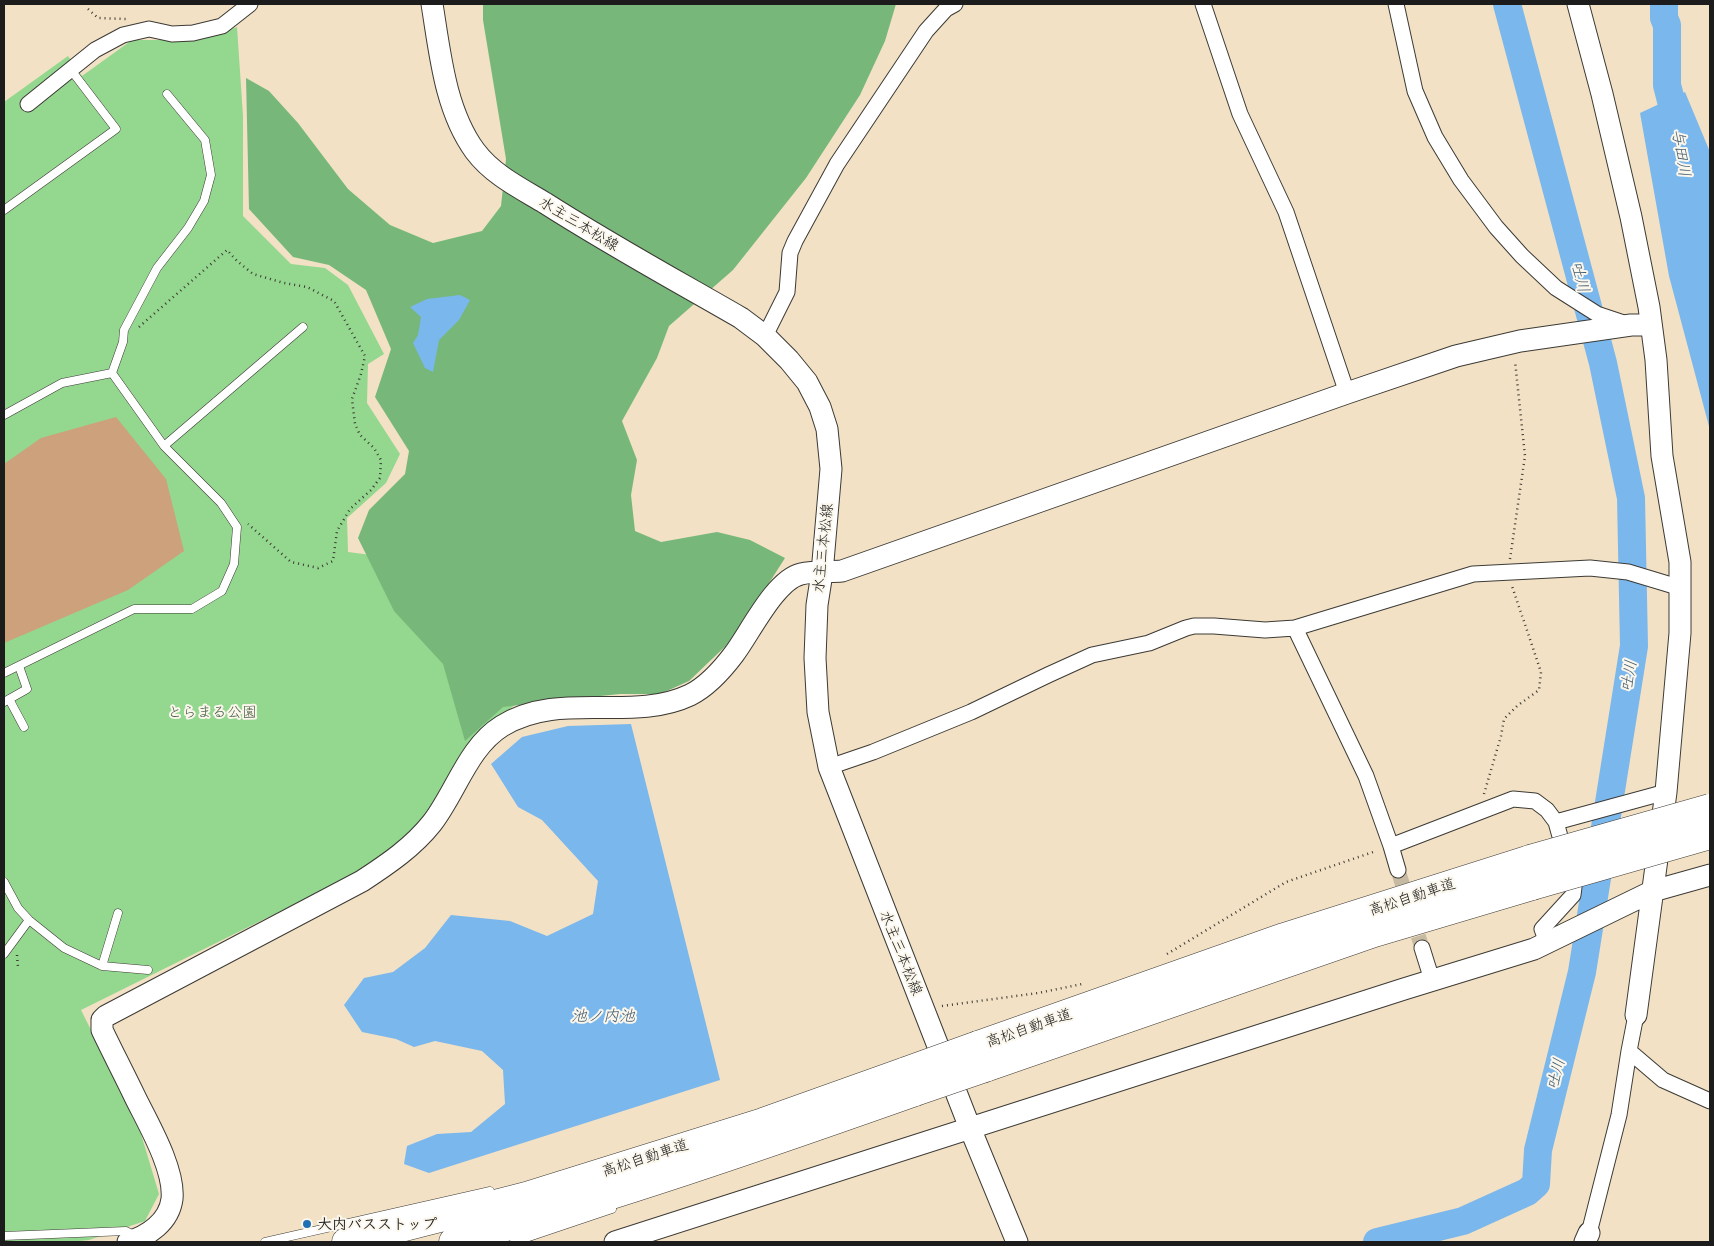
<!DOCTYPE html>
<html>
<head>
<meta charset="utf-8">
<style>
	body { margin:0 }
	#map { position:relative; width:1714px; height:1246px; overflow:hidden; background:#f2e1c4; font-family:Mali,sans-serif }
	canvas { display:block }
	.frame { position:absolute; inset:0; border:5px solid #1c1c1c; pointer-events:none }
</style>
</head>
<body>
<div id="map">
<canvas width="1714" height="1246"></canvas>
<div class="frame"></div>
</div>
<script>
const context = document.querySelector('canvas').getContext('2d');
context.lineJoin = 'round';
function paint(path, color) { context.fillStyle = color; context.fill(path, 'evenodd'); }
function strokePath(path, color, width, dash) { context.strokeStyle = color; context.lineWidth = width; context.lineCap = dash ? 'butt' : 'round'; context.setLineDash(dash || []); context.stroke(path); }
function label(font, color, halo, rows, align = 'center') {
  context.font = font + ' Mali,"Klee One",sans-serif'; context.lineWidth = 4; context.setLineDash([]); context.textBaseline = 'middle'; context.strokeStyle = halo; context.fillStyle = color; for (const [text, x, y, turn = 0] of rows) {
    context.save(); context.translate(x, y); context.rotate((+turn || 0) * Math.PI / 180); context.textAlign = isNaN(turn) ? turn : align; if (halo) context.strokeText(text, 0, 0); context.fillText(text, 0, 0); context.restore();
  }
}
paint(new Path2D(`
	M237,27L243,116V216L291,264L325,268L348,285L384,354L368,364L367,403L400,454L386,483L347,518L348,552L402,559L525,697L477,735L429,810L394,851L319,892L81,1010L138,1124L159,1194L145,1221L89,1240L70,1242H4V102L68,56L82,76L132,40H171L206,38Z`), '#94d78f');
paint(new Path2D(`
	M483,4H896L885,41L860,95L806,178L733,270L669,326L657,358L622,421L637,460L631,495L635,531L661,542L717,532L750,540L785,558L734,638L689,681L660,694H620L561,700L503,707L465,741L443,664L394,611L358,538L369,510L405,474L409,451L375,397L391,349L366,290L329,265L293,257L249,209L246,78L269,91L298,123L348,189L390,225L433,243L482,231L501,206L506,159L483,20Z`), '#77b87a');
paint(new Path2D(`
	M1685,92L1710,152V430L1669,276L1640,113Z
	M460,295L470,300L459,320L439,340L433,372L425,368L413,343L418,335L421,317L410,307L427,299Z
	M631,724L720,1080L429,1173L404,1164L407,1146L437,1134L471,1132L505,1104L503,1070L482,1051L435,1041L414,1047L396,1039L362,1032L344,1005L364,978L393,972L425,948L451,915L510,921L547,936L593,914L598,881L542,820L518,807L491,764L522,737L568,726Z`), '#7ab7ec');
strokePath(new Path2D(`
	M1664,4V18L1667,25V85L1680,136
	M1377,1242L1463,1221L1527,1192L1536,1184L1538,1150L1582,972L1634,646L1631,498L1603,363L1507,4`), '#7ab7ec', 28);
paint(new Path2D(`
	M116,417L166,479L184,551L128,590L4,643V464L41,438Z`), '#cda17b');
strokePath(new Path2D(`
	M1398,870L1422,948`), '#c7baa2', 15, [15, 8]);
const lane = new Path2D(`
	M4,210L116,129L71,70
	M112,373L123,342L124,330L157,268L188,228L204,201L211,175L205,140L167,94
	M4,415L62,383L112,373L164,446L221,503L237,527L234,564L222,591L192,609H134L4,673
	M164,446L303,327
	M9,699L24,727
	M4,702L27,689L19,666
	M4,882L18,908L29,920L64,948L102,966L148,970
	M4,954L29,920
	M102,966L118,913
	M4,1236L126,1231L135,1236
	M265,1242L490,1191
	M514,1242L612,1209`);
const street = new Path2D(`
	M1203,4L1240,114L1286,212L1347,393
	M1396,4L1415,91L1435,137L1461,180L1496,227L1522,256L1556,288L1597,314L1627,324
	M28,104L95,50L123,35L149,29L172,34L193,33L222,26L250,4
	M765,336L787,292L790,253L795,241L837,164L926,31L946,9L955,4
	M1295,628L1366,776L1391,846L1398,870
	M829,767L873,752L971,712L1048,675L1092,655L1149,643L1186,628L1194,626H1214L1265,630L1295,628L1473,574L1590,568L1628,572L1681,588
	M1556,822L1666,792
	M1391,846L1513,799L1535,801L1547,810L1556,822L1574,887L1573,895L1542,929L1547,943
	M1422,948L1432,980
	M1629,1051L1663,1080L1710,1101
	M1589,1233L1619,1115L1629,1051L1636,1015`);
const secondary = new Path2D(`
	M432,4C440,53 445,110 475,151C493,175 520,188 545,203C609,244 675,280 741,318L765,336L789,360L807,382L820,407L827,429L831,469L822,573L817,605L815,658L818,712L829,767L970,1128L1017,1242
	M1578,4L1602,94L1631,217L1649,307L1656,360L1662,456L1680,562V633L1666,792L1636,1015
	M128,1242C148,1236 169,1222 172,1199C175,1170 149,1125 136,1099C125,1076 113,1053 102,1030V1020L106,1016L362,881C388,864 413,847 432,823C456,792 468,747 502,726C560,690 631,723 690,695C708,686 722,670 734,654C750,633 775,580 801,574C813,571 829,572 842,571L1347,393L1456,356L1520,341L1631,325H1651
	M615,1242L1404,989L1534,949L1653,891L1710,875
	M1585,1242L1589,1233`);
const highway = new Path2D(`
	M978,1045L1284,937L1530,859
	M985,1068L1374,933L1532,886
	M346,1242L526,1196L763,1122L906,1071
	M453,1242C609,1199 762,1146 915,1092`);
strokePath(lane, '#3c3a35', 9);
strokePath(street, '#3c3a35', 17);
strokePath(secondary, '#3c3a35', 23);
strokePath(highway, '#3c3a35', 29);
strokePath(new Path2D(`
	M88,9L98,18L126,19
	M139,327L227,250L237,261L253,274L284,283L307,287L334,301L365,356L361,374L352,399L355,424L360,435L374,448L381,460L380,478L371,490L350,509L337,531L333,561L318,568L291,562L248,524
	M1510,559L1525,456L1515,361
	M1484,794L1501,736L1504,719L1517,706L1539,690L1541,672L1512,586
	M1167,954L1286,882L1376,851
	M17,955L18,968
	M942,1006L1038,993L1082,984`), '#3c3a35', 2.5, [1, 4]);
strokePath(lane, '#fff', 8);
strokePath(street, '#fff', 15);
strokePath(secondary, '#fff', 21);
strokePath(highway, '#fff', 28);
const highwayBridge = new Path2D(`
	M1530,859L1710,808
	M1532,886L1710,835
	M906,1071L978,1045
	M915,1092L985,1068`);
strokePath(highwayBridge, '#3c3a35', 29, []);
strokePath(highwayBridge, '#fff', 28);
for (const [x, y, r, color] of [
	[307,1224,5,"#1f6fb2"]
]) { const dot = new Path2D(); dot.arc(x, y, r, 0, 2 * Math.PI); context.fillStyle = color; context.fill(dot); strokePath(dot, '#fbf7ec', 2); }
label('15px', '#1c1c1c', '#fbf7ec', [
	["水主三本松線",579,224,31],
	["水主三本松線",823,548,-84],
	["高松自動車道",1412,897,-18],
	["水主三本松線",901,953,68],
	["高松自動車道",1029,1028,-19],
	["高松自動車道",645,1158,-18]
]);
label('15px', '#465d44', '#fbf7ec', [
	["とらまる公園",212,712]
]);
label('bold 15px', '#1c1c1c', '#fbf7ec', [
	["大内バスストップ",317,1224]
], 'left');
label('italic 16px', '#425a6f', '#fbf7ec', [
	["与田川",1681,153,81],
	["吐川",1580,277,75],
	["吐川",1629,676,-81],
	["池ノ内池",603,1016],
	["吐川",1556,1074,-76]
]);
</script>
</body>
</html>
